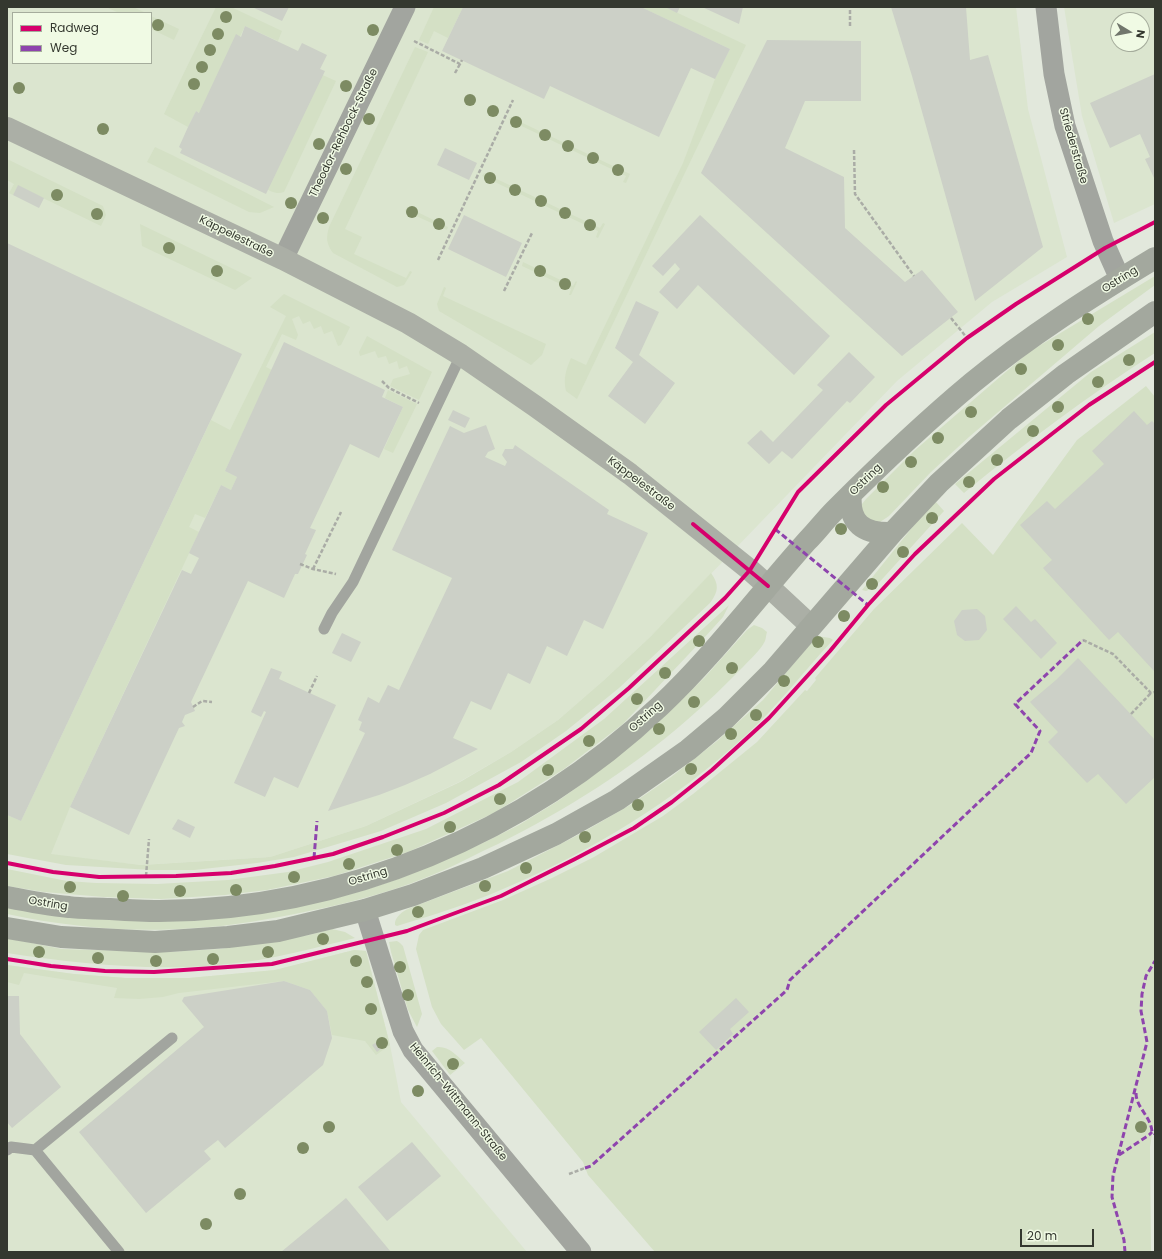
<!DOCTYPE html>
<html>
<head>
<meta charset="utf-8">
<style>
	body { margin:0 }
	#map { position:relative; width:1162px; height:1259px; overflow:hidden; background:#e2e8dc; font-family:Poppins,sans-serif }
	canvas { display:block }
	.frame { position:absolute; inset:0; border:8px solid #34382f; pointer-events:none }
	.legend { position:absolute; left:12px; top:12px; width:140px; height:52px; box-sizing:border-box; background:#f0fae4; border:1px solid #a5ac9c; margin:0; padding:5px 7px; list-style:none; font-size:12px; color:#34382f }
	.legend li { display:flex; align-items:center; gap:8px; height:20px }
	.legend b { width:20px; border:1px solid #a5ac9c }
	.north { position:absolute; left:1110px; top:12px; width:40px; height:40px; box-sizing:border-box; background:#f0fae4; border:1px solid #a5ac9c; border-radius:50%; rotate:100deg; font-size:11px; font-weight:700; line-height:16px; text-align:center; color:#34382f }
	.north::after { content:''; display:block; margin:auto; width:14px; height:18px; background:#71766c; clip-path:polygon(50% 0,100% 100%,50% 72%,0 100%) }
	.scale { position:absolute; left:1020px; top:1229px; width:74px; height:18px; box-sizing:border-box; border:2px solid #34382f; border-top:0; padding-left:5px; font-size:12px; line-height:14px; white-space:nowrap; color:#34382f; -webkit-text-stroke:3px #f0fae4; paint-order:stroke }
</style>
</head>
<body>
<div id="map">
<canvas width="1162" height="1259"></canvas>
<div class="frame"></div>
<ul class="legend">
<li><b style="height:5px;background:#d6006c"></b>Radweg</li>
<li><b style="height:5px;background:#8e44ad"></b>Weg</li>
</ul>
<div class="north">N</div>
<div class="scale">20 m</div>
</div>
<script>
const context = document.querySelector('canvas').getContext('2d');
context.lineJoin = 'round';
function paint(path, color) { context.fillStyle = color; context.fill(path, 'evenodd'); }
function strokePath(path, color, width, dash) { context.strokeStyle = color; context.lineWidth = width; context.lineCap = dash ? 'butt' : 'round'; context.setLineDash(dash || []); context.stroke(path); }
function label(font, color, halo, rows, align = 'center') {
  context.font = font + ' Poppins,sans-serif'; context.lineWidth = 3; context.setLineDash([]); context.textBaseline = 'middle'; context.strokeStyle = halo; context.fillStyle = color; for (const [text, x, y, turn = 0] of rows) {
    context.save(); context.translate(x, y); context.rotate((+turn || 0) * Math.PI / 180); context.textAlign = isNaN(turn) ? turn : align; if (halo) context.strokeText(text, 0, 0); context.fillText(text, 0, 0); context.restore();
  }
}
paint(new Path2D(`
	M7,7H1016L1028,109L1067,257L992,302L897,381L650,637L604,680L558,720L511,752L459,782L366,826L270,857L141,865L34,853L7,854ZM13,13H151V63H13Z
	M1064,7H1155V204L1114,223L1082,116ZM1118,20H1142V44H1118Z
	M354,950L366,951L390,1045L401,1102L527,1252H7V965L74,974L126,978H189L275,970Z`), '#dbe5cf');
paint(new Path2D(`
	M106,7H133L146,13H119Z
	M216,7H231L282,31L278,41L245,26L203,115L196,111L188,127L164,114Z
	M434,7H463L448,38L434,31L428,44L419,40Z
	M641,7H665L746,45L577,399L566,391C563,378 566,370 571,358L586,365L683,163L715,79L730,49Z
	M151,16L179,29L174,40L151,29Z
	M415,47L428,52L345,229L362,237L354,254L406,278L410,271L412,272L404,285L397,287L333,253C326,243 326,238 329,227Z
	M318,73L336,81L284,192C276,195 271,191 264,188Z
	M510,117L630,174L626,183L623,182L626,176L509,120Z
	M155,147L172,155L274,207L260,213L249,212L147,162Z
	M7,159L103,206L106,215L101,226L18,186L13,195L9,193L14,184L7,180Z
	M484,173L600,228L603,223L605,224L598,238L596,237L598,231L482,176Z
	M407,207L448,227L447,230L405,211Z
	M140,224L252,278L235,290L142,246Z
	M523,262L573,286L576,281L577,282L571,295H569L571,289L522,266Z
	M1155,276V285L1099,326L969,437L931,472L889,516L880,522L871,521L860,512L862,504L866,499L914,451L1029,352Z
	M444,287L446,288L443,296L546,344L542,355L531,365L439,311L437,304Z
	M284,294L350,327L341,345L338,346L332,331L324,334L321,326L314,329L310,321L303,324L299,316L292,319L298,335L296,340L282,334L266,367L272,370L225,471L237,477L231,490L221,485L205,518L195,514L189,527L199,532L70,807L51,854L141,865L270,857L366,826L460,782L511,752L558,720L604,680L650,637L711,573C719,584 719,591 710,603L619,688L566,731L521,762L446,803L381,831L294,857L257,863L194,870H152L66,865L7,854V815L21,821L211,420L230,430L286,316L270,307Z
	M1155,332V353C1089,395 1025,443 964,493L955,484L1091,372Z
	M367,336L432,372L419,400L390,386L393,379L410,374L407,366L399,369L397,361L389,364L386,356L378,358L375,351L360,356L359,352Z
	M1146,386L1155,397V1116L1150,1147L1151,1252H655L588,1175L583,1162L481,1038L464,1050L441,1024L432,1007L416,949L419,935L423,930L503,900L552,878L594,857L663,816L693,794L757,742L805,690L807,691L816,680L815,678L874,609L962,523L993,555L1077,440Z
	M388,390L417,404L393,453L384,449L403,407L385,398Z
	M936,502L944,511L875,587L866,591L862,590L919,519Z
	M729,605L723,617L704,638L623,724L564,769L494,813L408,852L334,876L267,890L225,895L161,899L104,897L44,892L7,886V869L67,881L96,883L157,884L228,880L288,872L328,862L426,829L518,782L604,719Z
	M754,625L762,628L767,632C766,635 766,638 765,641C760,651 750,659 743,667C725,685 707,703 687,720C630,770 566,810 498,844C480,852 462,862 444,870C401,889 355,902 309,911C271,919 233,926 194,928C133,933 67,927 7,914V907L133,921H191L237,915L362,891L401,878L483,843L519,825L558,801L594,775L644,735L672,709L705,677L747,630Z
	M817,636L830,638L833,640C803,672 777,707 745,736C675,801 590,852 503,889C469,904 433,915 397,926L395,925C394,917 403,911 410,908L508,871L580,834L630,805L671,777L717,741L763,700Z
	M332,929L345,932L355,938C318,947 282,957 245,962C166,973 85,965 7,953V938L62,949L168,952L220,949L309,935Z
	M397,941L400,943L403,946L422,1014L417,1027L408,1010L391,952L389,942Z
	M354,950L366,951L390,1045L376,1055L365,1041L332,1035L327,1011L310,990L284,981L179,993L163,997L139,999L114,998L117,988L24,973L19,985L7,982V965L74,974L126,978H189L275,970Z
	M437,1047C449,1046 456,1055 465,1063L450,1075L432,1051Z`), '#d4e0c5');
paint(new Path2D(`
	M252,7H289L282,21Z
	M463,7H641L730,49L715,79L691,68L659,137L550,86L544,99L442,51Z
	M665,7H680L677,13Z
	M702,7H743L739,24Z
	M891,7H966L970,60L988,55L1043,247L975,301L912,76Z
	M245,26L298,51L302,43L327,55L320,69L325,71L266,194L180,153L182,149L179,147L188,127L196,111L199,113L236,34L241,37Z
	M767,40L861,41V101H805L785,148L844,177L845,228L905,282L922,270L958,312L902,356L701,173Z
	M1155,74V180L1145,159L1150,157L1140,134L1110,148L1090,103Z
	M445,148L477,163L469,180L437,165Z
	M18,185L44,198L39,208L13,195Z
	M464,215L522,243L506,277L448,249Z
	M700,215L830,336L794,375L698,285L677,309L659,292L680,269L675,263L663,276L652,266Z
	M7,243L242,354L21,821L7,815Z
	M636,301L659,312L639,355L675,383L645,424L608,396L633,362L615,348Z
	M284,342L385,390L382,397L403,407L379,458L350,444L310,528L316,530L305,554L307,555L298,574H295L284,598L248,581L191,702L195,711L185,715L182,722L185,726L179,728L129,835L70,807L182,570L191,574L199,558L189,553L221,485L231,490L237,477L225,471Z
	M849,352L875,377L850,403L847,401L792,459L782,451L769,464L747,443L761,430L773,442L823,390L817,385Z
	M453,410L470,418L465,428L448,420Z
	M1134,411L1147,425L1152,421L1155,424V670L1154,671L1118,632L1109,640L1043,568L1052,560L1020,525L1047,501L1055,509L1104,464L1092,451Z
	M486,425L495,449L488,452L485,457L505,466L507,462L502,455L505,449H513L515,445L609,510L607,514L648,533L603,629L584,620L567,656L547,646L530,684L508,673L491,710L471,701L453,738L478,749L430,774L405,785L379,795L328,811L365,733L359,730L362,722L358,720L368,697L379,703L388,685L399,690L452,578L392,550L450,426L464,433Z
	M1016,606L1031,622L1035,619L1057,643L1041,659L1003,619Z
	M977,609L985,616L987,630L979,640L965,641L957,635L954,621L962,610Z
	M342,633L361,642L351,662L332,653Z
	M1078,658L1155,740V777L1126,804L1098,774L1087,783L1048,742L1058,732L1030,702L1056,680Z
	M271,668L282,672L279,679L336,705L298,788L274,777L265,797L234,783L266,712L264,711L261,717L251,712Z
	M178,819L195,827L190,838L172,829Z
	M284,981L310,990L327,1011L332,1038L323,1065L225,1148L218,1140L204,1151L211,1159L146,1213L79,1132L204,1027L182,1001L184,997Z
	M7,996H19L20,1034L61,1087L12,1128L7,1122Z
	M736,998L749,1012L730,1029L733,1034L716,1050L699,1032Z
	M377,1042L382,1048L377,1052L372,1045Z
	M412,1142L441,1176L387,1221L358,1187Z
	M346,1198L391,1252H281L333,1209Z`), '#ccd0c7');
strokePath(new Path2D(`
	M850,26V7
	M414,41L460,64L462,60
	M455,73L460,64
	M854,150L855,194L914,276
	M438,260L513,100
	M504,291L532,233
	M951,318L967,338
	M382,381L389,388L419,403
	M300,564L313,569L336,574
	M313,569L341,512
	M1083,640L1113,654L1151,693L1155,692
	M309,693L317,676
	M193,707L202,701L212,702
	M1131,714L1151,693
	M146,876L149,839
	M569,1174L585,1168`), '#aaaca6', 2.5, [4, 2]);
strokePath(new Path2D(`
	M324,629L332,613L353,582L461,355
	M7,1150L11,1147L35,1150
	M119,1252L35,1150L172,1038`), '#a2a59f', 11);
strokePath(new Path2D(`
	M1046,7L1054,74L1065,126L1103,241L1120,279
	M283,259L405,7
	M365,910L403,1031L413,1050L581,1252`), '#a2a59f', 21);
strokePath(new Path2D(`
	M7,128L283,259L408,323L461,355L535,406L630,474L750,570L768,586L811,626`), '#abafa6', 22);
strokePath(new Path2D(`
	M851,494C848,524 864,534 892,533
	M7,897C27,901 48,905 69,907C82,909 96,908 110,909C126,910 142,911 159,911C344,910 526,833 660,706C713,656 758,596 807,541C817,531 825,520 835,510C879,466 924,423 972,383C1029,336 1092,296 1155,258
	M7,928L61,937L155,942L228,937L278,931L365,910L413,895L483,868L556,834L617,800L688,750L726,718L773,671L892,533L939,483L1009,419L1066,374L1155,312`), '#a3a89e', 22);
strokePath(new Path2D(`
	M775,529L868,605
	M314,858L317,821
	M1136,1093C1136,1108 1151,1116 1152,1132L1155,1134
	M1119,1155L1149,1135L1152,1132
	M585,1168L591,1166L787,990L790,980L1031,753L1040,731L1015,704L1083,640
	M1125,1252L1124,1240L1112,1197L1113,1176L1147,1042L1141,1011L1142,994L1146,976L1155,961`), '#8e44ad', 3, [6, 3]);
strokePath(new Path2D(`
	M693,524L768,586
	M7,863L53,872L99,877L176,876L231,873L275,866L333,854L383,837L444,813L499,785L581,729L629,688L725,598L750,570L798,492L886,405L967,338L1016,304L1105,248L1155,222
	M7,959L51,966L105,971L154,972L272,964L407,931L501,896L575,859L634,828L672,802L712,770L769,718L830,651L868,605L915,554L994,479L1089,405L1155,362`), '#d6006c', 4);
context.fillStyle = '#7d8b63';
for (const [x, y] of [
	[226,17],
	[158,25],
	[373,30],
	[218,34],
	[210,50],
	[202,67],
	[194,84],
	[346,86],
	[19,88],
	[470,100],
	[493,111],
	[369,119],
	[516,122],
	[103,129],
	[545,135],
	[319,144],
	[568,146],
	[593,158],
	[346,169],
	[618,170],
	[490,178],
	[515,190],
	[57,195],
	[541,201],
	[291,203],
	[412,212],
	[565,213],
	[97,214],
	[323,218],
	[439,224],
	[590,225],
	[169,248],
	[217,271],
	[540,271],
	[565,284],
	[1088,319],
	[1058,345],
	[1129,360],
	[1021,369],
	[1098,382],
	[1058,407],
	[971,412],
	[1033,431],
	[938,438],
	[997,460],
	[911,462],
	[969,482],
	[883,487],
	[932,518],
	[841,529],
	[903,552],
	[872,584],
	[844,616],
	[699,641],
	[818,642],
	[732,668],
	[665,673],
	[784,681],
	[637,699],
	[694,702],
	[756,715],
	[659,729],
	[731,734],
	[589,741],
	[691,769],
	[548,770],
	[500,799],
	[638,805],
	[450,827],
	[585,837],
	[397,850],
	[349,864],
	[526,868],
	[294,877],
	[485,886],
	[70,887],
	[236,890],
	[180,891],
	[123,896],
	[418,912],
	[323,939],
	[39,952],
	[268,952],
	[98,958],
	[213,959],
	[156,961],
	[356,961],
	[400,967],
	[367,982],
	[408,995],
	[371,1009],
	[382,1043],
	[453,1064],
	[418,1091],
	[329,1127],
	[1141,1127],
	[303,1148],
	[240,1194],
	[206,1224]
]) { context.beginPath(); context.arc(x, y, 6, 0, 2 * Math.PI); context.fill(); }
label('11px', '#34382f', '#f0fae4', [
	["Theodor-Rehbock-Straße",344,133,-64],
	["Striederstraße",1073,146,74],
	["Käppelestraße",236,237,26],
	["Ostring",1120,280,-32],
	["Ostring",866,480,-44],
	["Käppelestraße",641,484,37],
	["Ostring",646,717,-42],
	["Ostring",368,877,-17],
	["Ostring",48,904,9],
	["Heinrich-Wittmann-Straße",458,1102,51]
]);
</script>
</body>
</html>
